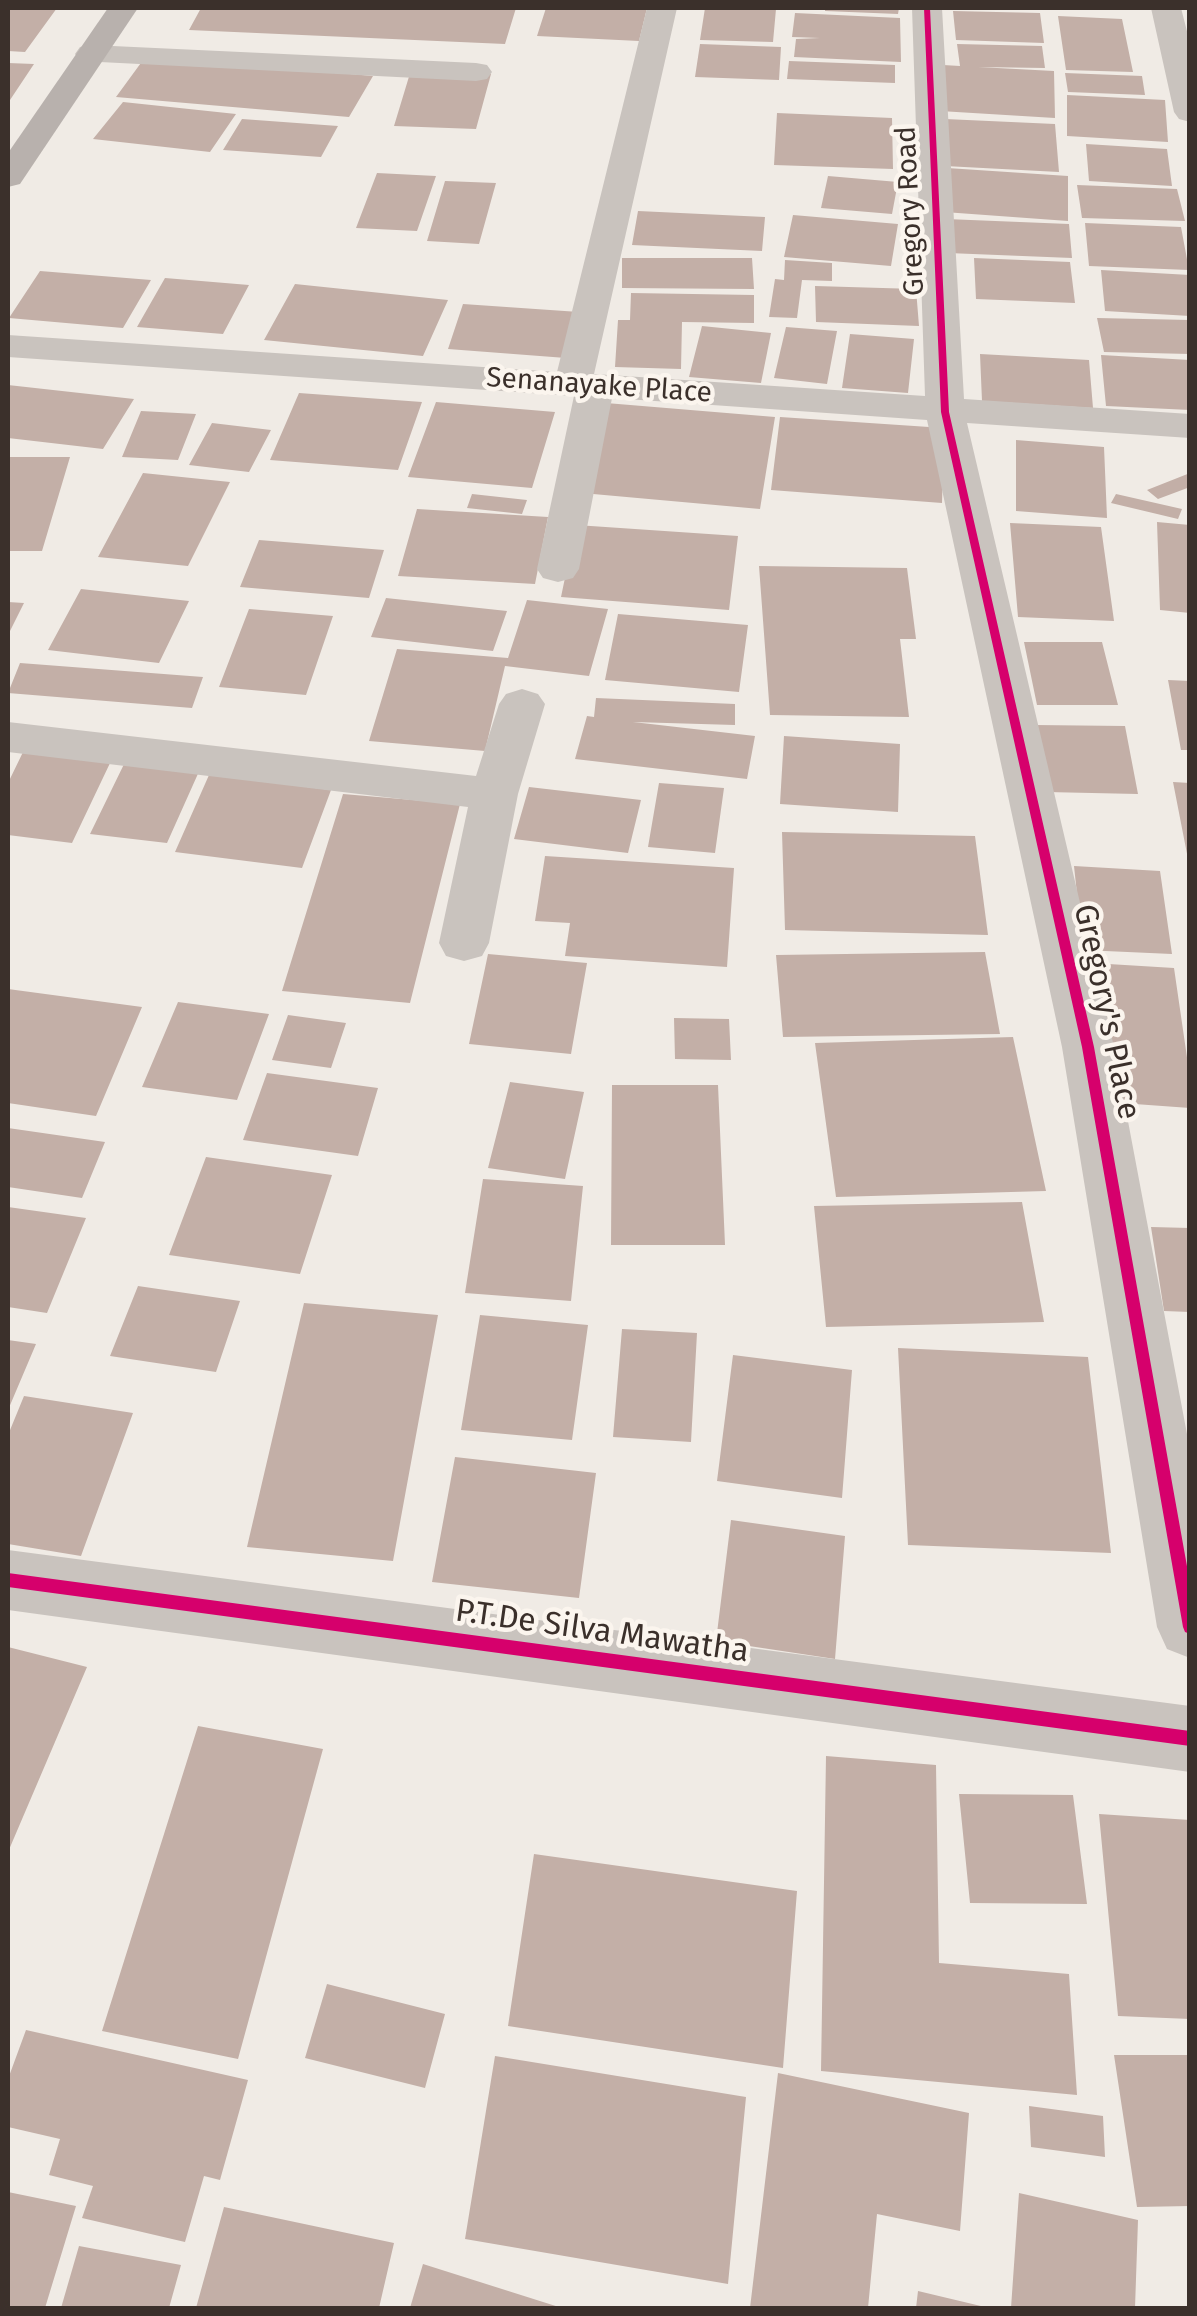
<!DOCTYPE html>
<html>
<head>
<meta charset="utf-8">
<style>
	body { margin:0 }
	#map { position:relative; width:1197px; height:2316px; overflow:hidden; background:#f0ebe5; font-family:"Fira Sans",sans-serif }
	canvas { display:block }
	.frame { position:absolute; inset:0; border:10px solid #3b302b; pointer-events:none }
</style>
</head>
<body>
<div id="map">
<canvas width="1197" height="2316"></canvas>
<div class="frame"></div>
</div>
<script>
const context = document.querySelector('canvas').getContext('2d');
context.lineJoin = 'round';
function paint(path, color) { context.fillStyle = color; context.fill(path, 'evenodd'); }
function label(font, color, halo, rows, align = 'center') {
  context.font = font + ' "Fira Sans",sans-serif'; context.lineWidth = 9; context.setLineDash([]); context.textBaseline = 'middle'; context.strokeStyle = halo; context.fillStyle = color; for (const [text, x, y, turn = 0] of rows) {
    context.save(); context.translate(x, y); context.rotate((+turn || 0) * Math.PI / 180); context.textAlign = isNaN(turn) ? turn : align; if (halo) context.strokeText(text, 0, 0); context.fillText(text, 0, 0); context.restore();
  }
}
paint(new Path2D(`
	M8,8H57L25,52L8,51Z
	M201,8H516L505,44L189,30Z
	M546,8H647L639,41L537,36Z
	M705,8L776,9L773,42L700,40Z
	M825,8H899L898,14L825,11Z
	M953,11L1040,13L1044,43L956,40Z
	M795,13L900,18L901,62L794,57L796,39L820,38L792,37Z
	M1058,16L1122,19L1133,72L1066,70Z
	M700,44L781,47L779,80L695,77Z
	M957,44L1042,46L1045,68L978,67L1054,71L1055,118L940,111L943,65L960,66Z
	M146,56L373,76L349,117L116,97Z
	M789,61L895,65V83L787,79Z
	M8,63L34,64L10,100H8Z
	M411,70L491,74L476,129L394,126Z
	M1065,73L1142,76L1145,95L1068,92Z
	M1067,95L1165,100L1168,142L1067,136Z
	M123,102L236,114L210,152L93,139Z
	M777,113L892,118L893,169L774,165Z
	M242,119L338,126L321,157L223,150Z
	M945,119L1055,124L1059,172L945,166Z
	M1086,144L1167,149L1172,186L1089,181Z
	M947,168L1068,176V221L944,212Z
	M377,173L436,176L417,231L356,228Z
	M828,176L898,182L892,214L821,208Z
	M445,181L496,183L479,244L427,241Z
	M1077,185L1177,189L1185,221L1082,218Z
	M638,211L765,217L762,251L632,245Z
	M793,215L898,224L891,266L784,257Z
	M946,219L1069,224L1072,258L948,253Z
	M1085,223L1181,227L1189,270L1089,266Z
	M622,258H752L754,289L622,288Z
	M974,258L1070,262L1075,303L976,299Z
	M785,260L832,263V281L802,280L797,318L769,317L775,279L784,280Z
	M1101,270L1190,275V316L1105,311Z
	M40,271L151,280L123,328L9,318Z
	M165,278L249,285L223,334L137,327Z
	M295,284L448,300L423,356L264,340Z
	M815,286L916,289L919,326L816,322Z
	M631,293L754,295V323L682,322L681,369L615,367L618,320H630Z
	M463,304L579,312L566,358L448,349Z
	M1097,318L1190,320V354L1104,352Z
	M702,326L771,333L761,383L689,377Z
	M786,327L837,331L827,384L774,378Z
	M850,334L914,339L908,393L842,388Z
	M980,354L1089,360L1093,408L982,401Z
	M1101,355L1190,360V410L1106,406Z
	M8,385L134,399L103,449L8,438Z
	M299,393L422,402L398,470L270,460Z
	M436,402L555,412L532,488L408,477Z
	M606,403L775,417L760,509L582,493Z
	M141,411L196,414L178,460L122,457Z
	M780,417L944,428L942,503L771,490Z
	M212,423L271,430L249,472L189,465Z
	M1016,440L1104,447L1107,518L1016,511Z
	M8,457H70L42,551H8Z
	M143,473L230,482L188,566L98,557Z
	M1190,473V487L1158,499L1147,490Z
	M472,494L527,500L522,514L467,508Z
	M1116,494L1182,509L1178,519L1111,503Z
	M417,509L548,517L535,584L398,576Z
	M1157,522L1190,525V613L1160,610Z
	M1010,523L1101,527L1114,621L1018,617Z
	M576,525L738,536L729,610L561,597Z
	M259,540L384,550L369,598L240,587Z
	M759,566L907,568L916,639H900L909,717L770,715Z
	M81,589L189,601L159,663L48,650Z
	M386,598L507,611L493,651L371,637Z
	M527,600L608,609L589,676L505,666L485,751L369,741L397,649L508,658Z
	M8,602L24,603L8,635Z
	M249,609L333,616L306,695L219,687Z
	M618,614L748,625L739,692L605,680Z
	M1024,642H1102L1118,705H1037Z
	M20,663L203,677L192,708L8,693Z
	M1168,680L1190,681V750H1181Z
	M596,698L735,704V725L633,722L755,736L747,779L575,759L587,716L594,717Z
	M1035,725L1125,726L1138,794L1046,792Z
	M784,736L900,744L898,812L780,804Z
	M24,750L111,761L72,843L8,835V783Z
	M127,758L201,767L167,843L90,834Z
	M209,775L331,790L302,868L175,852Z
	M1173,782L1190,783V859H1188Z
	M659,783L724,788L715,853L648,847Z
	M529,787L641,800L628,853L514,839Z
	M343,794L460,804L410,1003L282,991Z
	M782,832L975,836L988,935L785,930Z
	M545,856L734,868L727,967L565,956L570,923L535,921Z
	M1074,866L1160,871L1172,954L1083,950Z
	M985,952L1000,1034L783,1037L776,955Z
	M488,954L587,963L571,1054L469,1044Z
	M1092,963L1174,968L1190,1078V1108L1107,1102Z
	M8,989L142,1007L96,1116L8,1103Z
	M178,1002L269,1014L237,1100L142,1087Z
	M288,1015L346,1023L331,1068L272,1060Z
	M674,1018L729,1019L731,1060L675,1059Z
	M1013,1037L1046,1191L836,1197L815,1043Z
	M267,1073L378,1088L358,1156L243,1140Z
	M510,1082L584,1092L565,1179L488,1168Z
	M612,1085H718L725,1245H611Z
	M8,1128L105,1142L82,1198L8,1187Z
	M206,1157L332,1175L300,1274L169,1255Z
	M483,1179L583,1186L571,1301L465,1293Z
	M1022,1202L1044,1322L826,1327L814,1206Z
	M8,1207L86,1218L47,1313L8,1307Z
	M1151,1227L1190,1228V1312L1164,1311Z
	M138,1286L240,1301L216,1372L110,1356Z
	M304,1303L438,1315L393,1561L247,1547Z
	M480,1315L588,1325L572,1440L461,1430Z
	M622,1329L697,1333L691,1442L613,1437Z
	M8,1340L36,1344L8,1410Z
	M898,1348L1088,1357L1111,1553L908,1545Z
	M733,1355L852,1370L842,1498L717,1481Z
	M24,1396L133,1413L81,1556L8,1544V1435Z
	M455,1457L596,1473L579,1598L432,1582Z
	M731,1520L845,1536L835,1659L716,1641Z
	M8,1647L87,1667L8,1852Z
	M198,1726L323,1749L238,2059L102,2031Z
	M826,1756L936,1765L939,1963L1069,1974L1077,2095L821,2071Z
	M959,1794L1073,1795L1087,1904L970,1903Z
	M1099,1814L1190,1820V2019L1118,2016Z
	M534,1854L797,1891L783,2068L508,2026Z
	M327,1984L445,2014L425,2088L305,2058Z
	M26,2030L248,2080L220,2180L204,2176L185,2242L82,2218L93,2186L49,2175L60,2139L8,2127V2079Z
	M1114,2055H1190V2206L1137,2207Z
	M495,2056L746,2097L728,2284L465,2239Z
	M778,2073L969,2113L960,2231L877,2214L868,2308H750Z
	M1029,2106L1103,2116L1105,2157L1031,2147Z
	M8,2192L76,2206L45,2308H8Z
	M1019,2193L1138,2220L1135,2308H1011Z
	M224,2207L394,2243L379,2308H196Z
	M79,2246L181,2265L169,2308H61Z
	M423,2264L562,2308H410Z
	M918,2291L985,2307V2308H916Z`), '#c3afa7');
paint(new Path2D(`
	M647,8H677L594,374L925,396L912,8H942L964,399L1190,414V438L967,423L1114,1047L1190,1450V1658L1167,1649L1157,1627L1062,1047L927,420L612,398L579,569L573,578L558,582L543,578L537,569L574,396L8,357V335L557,372Z
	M1151,8H1181L1190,43V122L1179,119L1174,112Z
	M91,45L476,63L487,65L492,72L487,79L476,81L80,61L75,54L80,47Z
	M522,689L538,694L545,704L518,794L489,943L482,956L464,961L446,956L439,943L468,807L8,752V722L476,776L499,704L506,694Z
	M8,1550L1190,1706V1772L8,1610Z`), '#c9c3be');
paint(new Path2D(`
	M108,8H138L20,184L8,187V153Z`), '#b8b1ad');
paint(new Path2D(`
	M924,8H930L949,412L1094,1047L1190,1583V1634L1185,1632L1183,1627L1082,1047L941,412Z
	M8,1573L1190,1731V1746L8,1587Z`), '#d6006c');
label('28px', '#3b302b', '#fbf5ee', [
	["Gregory Road",911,211,-93],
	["Senanayake Place",599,386,4]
]);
label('32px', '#3b302b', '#fbf5ee', [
	["Gregory's Place",1106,1012,78],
	["P.T.De Silva Mawatha",602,1632,8]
]);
</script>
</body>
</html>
